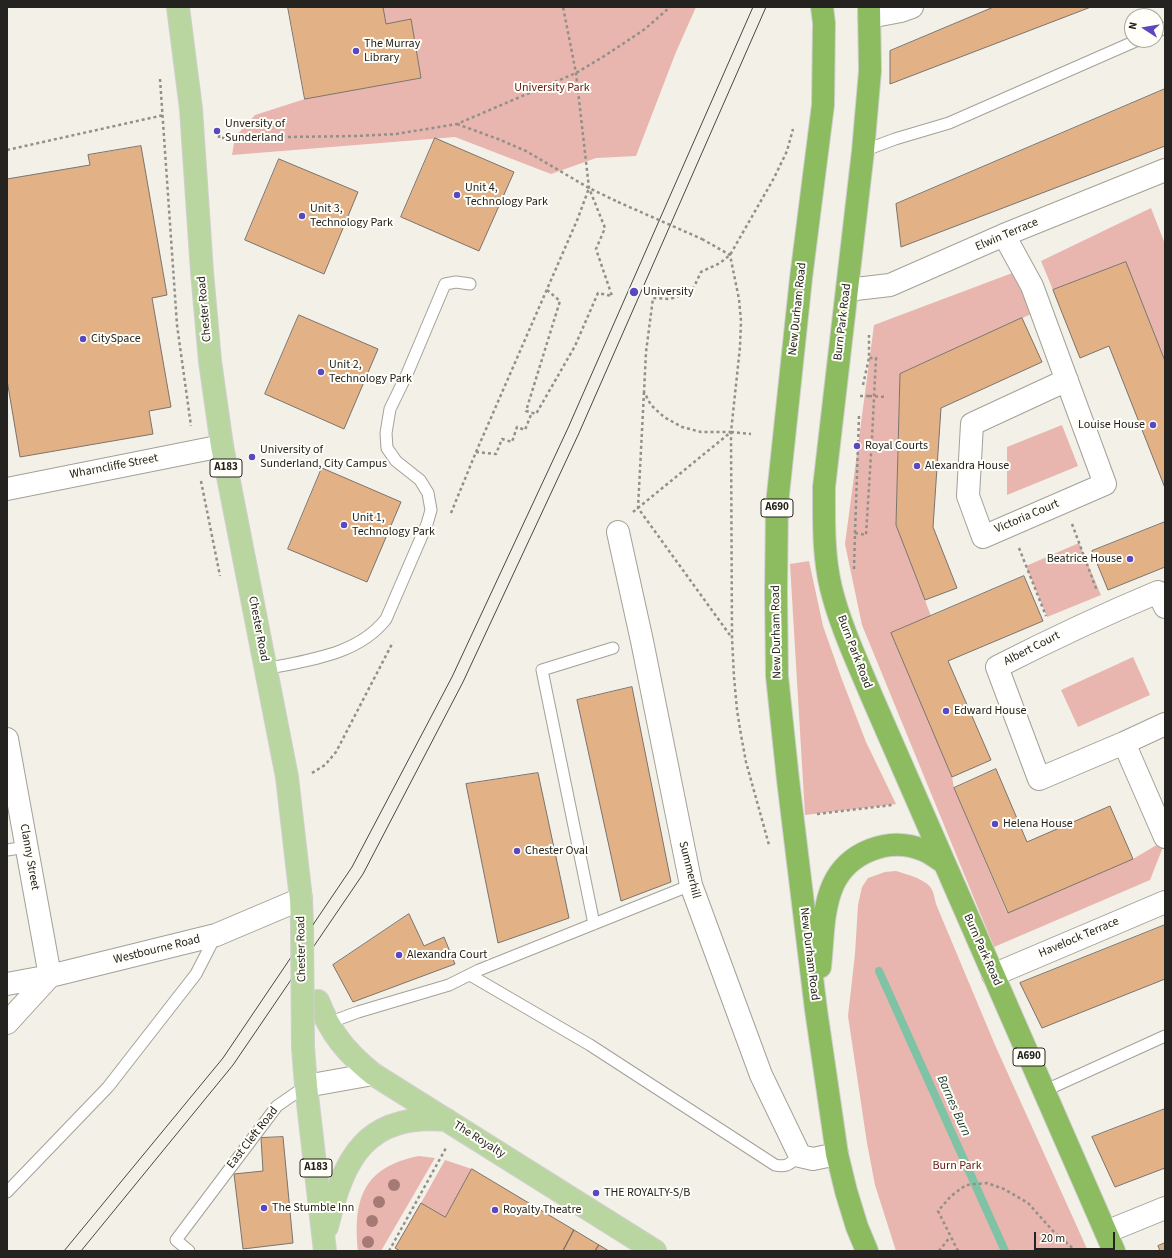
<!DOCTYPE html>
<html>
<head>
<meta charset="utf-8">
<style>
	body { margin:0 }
	#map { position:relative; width:1172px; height:1258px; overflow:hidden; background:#f2f0e7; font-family:"Source Sans 3",sans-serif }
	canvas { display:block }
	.frame { position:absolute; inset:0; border:8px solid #24231f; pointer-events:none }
	.north { position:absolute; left:1124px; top:8px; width:40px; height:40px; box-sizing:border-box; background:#fffef8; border:1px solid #a7a6a1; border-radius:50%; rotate:282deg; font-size:11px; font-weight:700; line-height:16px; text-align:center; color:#24231f }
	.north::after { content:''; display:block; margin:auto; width:14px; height:18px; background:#5a48c0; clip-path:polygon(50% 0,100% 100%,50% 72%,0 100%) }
	.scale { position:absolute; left:1034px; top:1232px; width:81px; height:18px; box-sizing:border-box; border:2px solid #24231f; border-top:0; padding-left:5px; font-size:12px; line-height:14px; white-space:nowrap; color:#24231f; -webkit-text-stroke:3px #fffef8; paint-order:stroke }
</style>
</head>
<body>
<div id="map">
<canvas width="1172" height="1258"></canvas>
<div class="frame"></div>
<div class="north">N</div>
<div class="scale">20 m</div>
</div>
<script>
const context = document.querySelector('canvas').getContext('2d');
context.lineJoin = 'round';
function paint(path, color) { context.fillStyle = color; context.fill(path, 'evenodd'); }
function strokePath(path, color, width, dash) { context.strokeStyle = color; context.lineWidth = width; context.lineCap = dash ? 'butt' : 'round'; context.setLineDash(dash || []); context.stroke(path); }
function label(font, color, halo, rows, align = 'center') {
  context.font = font + ' "Source Sans 3",sans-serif'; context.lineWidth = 4; context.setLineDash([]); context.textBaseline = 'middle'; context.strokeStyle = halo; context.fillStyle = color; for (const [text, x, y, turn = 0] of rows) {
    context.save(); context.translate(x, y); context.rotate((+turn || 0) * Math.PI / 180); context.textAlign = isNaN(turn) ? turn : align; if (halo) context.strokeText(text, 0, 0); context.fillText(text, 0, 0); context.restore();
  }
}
paint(new Path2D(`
	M383,7H696L676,52L636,156L596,158L551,174L455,137L232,155L235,137L255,115L305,99L421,78L411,19L386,24Z
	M1151,208L1165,244V361L1126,262L1053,290L1041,261Z
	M1023,269L1040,310L900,374L896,525L931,616L891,633L952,777L954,788L1007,913L1133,859L1165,840V842L1150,880L994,947L862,625L845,544L874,325Z
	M1062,425L1078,466L1007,495V447Z
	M1079,543L1101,595L1047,617L1026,566Z
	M809,561L823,626L841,677L866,742L896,804L805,815L790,564Z
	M1133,657L1150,695L1078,727L1061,690Z
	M896,871C906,874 925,879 931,888C934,893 935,900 936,904L995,1045L1088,1251H896L875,1185L867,1143L848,1016L855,954L858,905L862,887L868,878L885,872Z
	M419,1156L435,1158L381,1251H358C353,1199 363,1167 419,1156Z
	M445,1160L472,1169L445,1217L421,1203Z`), '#e8b6ae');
strokePath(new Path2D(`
	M879,971L1005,1251`), '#7ec3a6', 8);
const building = new Path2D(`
	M288,7H383L386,24L411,19L421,78L305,99Z
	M994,7H1091L890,84V51Z
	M1165,89V146L901,247L896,204Z
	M435,138L514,172L479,251L401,217Z
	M141,146L167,295L152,298L171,407L149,411L153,434L20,457L7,380V179L90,165L88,155Z
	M279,159L358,192L324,274L245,240Z
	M1126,262L1165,361V488L1109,346L1080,358L1053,290Z
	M299,315L378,349L344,429L265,394Z
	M1022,318L1042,362L941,408L933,527L957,588L925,600L896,525L900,374Z
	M322,468L401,502L367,582L288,549Z
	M1165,522V567L1108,590L1092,551Z
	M1024,576L1043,621L948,661L991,760L952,777L891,633Z
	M632,687L671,882L621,901L577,700Z
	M996,769L1027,842L1110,806L1133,859L1008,913L954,788Z
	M538,773L569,918L498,943L466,784Z
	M409,914L424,946L444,937L455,964L353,1002L333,965Z
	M1165,925V979L1042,1028L1020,983Z
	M1165,1109V1168L1115,1187L1092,1137Z
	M283,1137L293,1243L243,1249L234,1174L263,1171L261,1138Z
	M472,1169L574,1230L563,1251H400L395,1248L421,1203L445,1217Z
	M574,1230L599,1245L595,1251H563Z
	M1165,1243V1251H1160L1158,1246Z
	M599,1245L609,1251H595Z`);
paint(building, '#e3b186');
strokePath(building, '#7a736d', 1);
const lane = new Path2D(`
	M1156,32L1165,28
	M863,151L895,139L949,123L1138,40
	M266,669C308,660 358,655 386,619L427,524L431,510L428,493L420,480L396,461L387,448L386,433L390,409L407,374L445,284L456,282L470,284
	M7,850L27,847
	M594,924L542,670L613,648
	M470,975L590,1045L775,1165C787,1168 790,1163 800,1156
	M328,1023L358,1012L449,985L479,970L691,885
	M1044,1091L1165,1036
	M7,1192L108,1087L196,974L216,935
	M189,1251L176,1240L277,1106L306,1086`);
const street = new Path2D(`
	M869,17L901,11L912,7
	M1004,235L1032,286L1105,484L983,537L968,496L972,424L1067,380
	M847,290L890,285L1004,235L1165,170
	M7,489L222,446
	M618,532L642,641L691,885L761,1075L800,1156L813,1159L837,1154
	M1165,607L1158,592C1103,615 1050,640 997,667L1039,779L1124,743L1165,724
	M7,739L50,976L7,1023
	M1124,743L1165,837
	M993,975L1165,902
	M7,984L50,976L216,935L301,899
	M306,1086L373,1074
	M1106,1232L1165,1208`);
const primary = new Path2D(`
	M178,7L191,109L202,272L210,361L222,446L287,777L301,899L302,925
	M318,1001C331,1034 346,1052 373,1074L655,1251
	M303,1047L306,1086L325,1251
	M327,1227C344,1157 366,1113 447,1120`);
const highway = new Path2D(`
	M822,7L824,23L823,105L801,278L777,504L776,592L777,676L788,780L816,1010L837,1154L846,1191L857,1227L867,1251
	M869,7L870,71L863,151L824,487C824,521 823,555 831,588C840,625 857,661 872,697L1114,1251
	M820,967C823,941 822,910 833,885C848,852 889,836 923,850C931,853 937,858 944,863`);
strokePath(lane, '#a3a197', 13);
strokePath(street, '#a3a197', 24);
strokePath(primary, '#cfcfce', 24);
strokePath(highway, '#cfcfce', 24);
strokePath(new Path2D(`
	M160,79L177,325L191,426
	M457,124L498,139L526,151L589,188L618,202
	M219,135V138L356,136L396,134L457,124L576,73L606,55L645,29L670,7
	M7,150L164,115
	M702,239L730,255L739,299L741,321L740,347L731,432L732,638L734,677L737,710L741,735L746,762L769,845
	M547,290L560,301L526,411L536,414L575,346L598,293L612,296L596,249L605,228L589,188L576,73L563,7
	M863,385L869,358V335
	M644,392L638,508L732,638
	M860,396H869
	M731,432L751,434
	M476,452L496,454L502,439L512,442L517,427L525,430L532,412
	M201,481L220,576
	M633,512L731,432H701L682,427L664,417L651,405L644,392L646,352L653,298L670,299L692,291L701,272L720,263L730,255L774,178L787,151L793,129
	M451,513L476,452L578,218L589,188
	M1072,524L1097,591
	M855,533L866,535L872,438L876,358H869
	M1019,548L1046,616
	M854,569L855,533L859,416
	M312,773L325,765L336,752L393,642
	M817,814L892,805
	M389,1251L446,1148
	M939,1251L950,1237
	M958,1251L938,1211L951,1196L966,1185L987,1183L1004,1189L1028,1203L1054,1232L1076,1251`), '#919089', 2.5, [3, 3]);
strokePath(lane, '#fff', 11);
strokePath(street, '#fff', 22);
strokePath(primary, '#bad6a0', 22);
strokePath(highway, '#8cbb60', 22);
strokePath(new Path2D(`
	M64,1251L223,1058L352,867L452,677L568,428L753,7
	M81,1251L233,1065L363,874L463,682L579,433L766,7`), '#494843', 1);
const primaryBridge = new Path2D(`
	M302,925L303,1047`);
strokePath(primaryBridge, '#cfcfce', 24, []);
strokePath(new Path2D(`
	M618,202L702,239
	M869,396L887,397`), '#919089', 2.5, [3, 3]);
strokePath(primaryBridge, '#bad6a0', 22);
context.fillStyle = '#a67a74';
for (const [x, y] of [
	[394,1185],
	[379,1202],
	[372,1221],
	[368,1242]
]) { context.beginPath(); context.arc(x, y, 6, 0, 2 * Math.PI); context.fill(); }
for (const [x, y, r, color] of [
	[356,51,4,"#5a48c0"],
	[217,131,4,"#5a48c0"],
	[457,195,4,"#5a48c0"],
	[302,216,4,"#5a48c0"],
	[634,292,5,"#5a48c0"],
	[83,339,4,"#5a48c0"],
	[321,372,4,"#5a48c0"],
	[1153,425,4,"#5a48c0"],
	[857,446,4,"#5a48c0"],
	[252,457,4,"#5a48c0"],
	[917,466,4,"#5a48c0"],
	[344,525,4,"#5a48c0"],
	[1130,559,4,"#5a48c0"],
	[946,711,4,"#5a48c0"],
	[995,824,4,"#5a48c0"],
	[517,851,4,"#5a48c0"],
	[399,955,4,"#5a48c0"],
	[596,1193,4,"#5a48c0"],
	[264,1208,4,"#5a48c0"],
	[495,1210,4,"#5a48c0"]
]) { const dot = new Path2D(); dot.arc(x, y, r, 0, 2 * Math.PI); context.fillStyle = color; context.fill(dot); strokePath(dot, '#fffef8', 1.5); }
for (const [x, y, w] of [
	[226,468,32],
	[777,508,32],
	[1029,1057,32],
	[316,1168,32]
]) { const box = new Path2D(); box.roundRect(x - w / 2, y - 9, w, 18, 3); context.fillStyle = '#fffef8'; context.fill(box); strokePath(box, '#24231f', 1); }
label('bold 11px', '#24231f', null, [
	["A183",226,468],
	["A690",777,508],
	["A690",1029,1057],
	["A183",316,1168]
]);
label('12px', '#24231f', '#fffef8', [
	["The Murray",364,44],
	["Library",364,58],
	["Unversity of",225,124],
	["Sunderland",225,138],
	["Unit 4,",465,188],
	["Technology Park",465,202],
	["Unit 3,",310,209],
	["Technology Park",310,223],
	["University",643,292],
	["CitySpace",91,339],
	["Unit 2,",329,365],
	["Technology Park",329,379],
	["Louise House",1145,425,"right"],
	["Royal Courts",865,446],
	["University of",260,450],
	["Sunderland, City Campus",260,464],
	["Alexandra House",925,466],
	["Unit 1,",352,518],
	["Technology Park",352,532],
	["Beatrice House",1122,559,"right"],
	["Edward House",954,711],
	["Helena House",1003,824],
	["Chester Oval",525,851],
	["Alexandra Court",407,955],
	["THE ROYALTY-S/B",604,1193],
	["The Stumble Inn",272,1208],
	["Royalty Theatre",503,1210]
], 'left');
label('12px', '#671915', '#fffef8', [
	["University Park",552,88],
	["Burn Park",957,1166]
]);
label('12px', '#24231f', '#fffef8', [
	["Elwin Terrace",1007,235,-23],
	["Chester Road",205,309,-95],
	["New Durham Road",798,309,-84],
	["Burn Park Road",843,322,-83],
	["Wharncliffe Street",114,467,-11],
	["Victoria Court",1027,517,-23],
	["Chester Road",258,629,79],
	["New Durham Road",777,632,-91],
	["Albert Court",1032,649,-27],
	["Burn Park Road",854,652,69],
	["Clanny Street",29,857,80],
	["Summerhill",689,870,76],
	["Havelock Terrace",1079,938,-23],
	["Chester Road",302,949,-91],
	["Westbourne Road",157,950,-14],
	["Burn Park Road",982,950,66],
	["New Durham Road",809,954,83],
	["East Cleft Road",253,1138,-52],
	["The Royalty",479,1140,32]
]);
label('italic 13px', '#17372b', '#fffef8', [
	["Barnes Burn",953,1106,66]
]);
</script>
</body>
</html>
